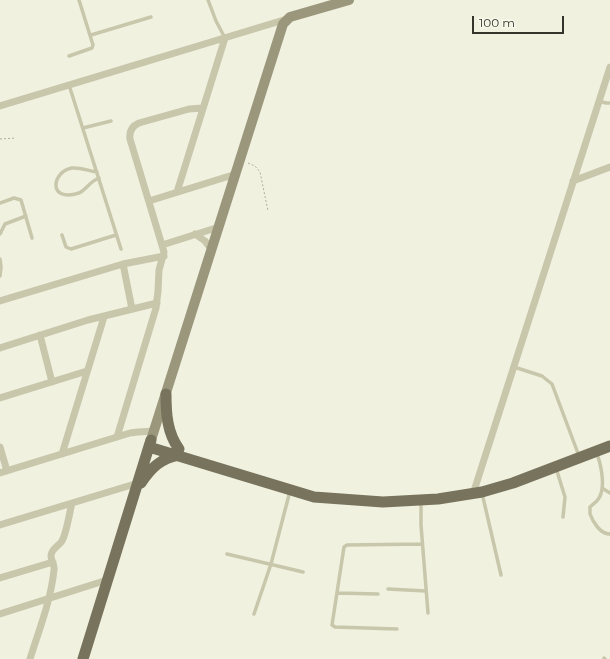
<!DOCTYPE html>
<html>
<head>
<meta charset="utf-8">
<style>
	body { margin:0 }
	#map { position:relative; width:610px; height:659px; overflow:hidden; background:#f0f1df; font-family:Montserrat,sans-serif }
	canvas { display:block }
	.scale { position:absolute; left:472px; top:16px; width:92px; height:18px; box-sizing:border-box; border:2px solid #36342a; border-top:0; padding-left:5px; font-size:12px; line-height:14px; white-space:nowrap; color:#36342a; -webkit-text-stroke:3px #f8f8eb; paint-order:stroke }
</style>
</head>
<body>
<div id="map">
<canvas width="610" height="659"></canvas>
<div class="scale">100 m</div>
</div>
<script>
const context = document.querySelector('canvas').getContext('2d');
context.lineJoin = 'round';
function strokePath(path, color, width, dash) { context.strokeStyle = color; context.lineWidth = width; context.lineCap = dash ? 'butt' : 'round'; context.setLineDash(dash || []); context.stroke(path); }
strokePath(new Path2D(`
	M0,139L16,138
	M248,163L255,166L260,172L268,211`), '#b1ae94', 1, [2, 2]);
strokePath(new Path2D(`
	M208,0L216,21L225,38
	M91,35L151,17
	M69,56L92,48L93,45L79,0
	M69,85L121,249
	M599,101L606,103H610
	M83,128L111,121
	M97,172C89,171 80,167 72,168C52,171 47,203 79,193C86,190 89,182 99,178
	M0,203L14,198L21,200L32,238
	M0,234L5,224L26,216
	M62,235L66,247L71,249L116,235
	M0,259L1,267L0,276
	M514,367L542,376L552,384L579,456
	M596,452C601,463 606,487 599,498C597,502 593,504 590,507V514C593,522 600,534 610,534
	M556,468L565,497L563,517
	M602,488L610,493
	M482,493L501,575
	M421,502V525L428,613
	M227,554L303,572
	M388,589L426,591
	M337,593L378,594
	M254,614L271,564L290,491
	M397,629L335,627L332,625L344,547L347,545L422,544
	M604,658L605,659`), '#c8c7ab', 3.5);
strokePath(new Path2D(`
	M0,106L287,19
	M573,181L610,167
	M177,192L225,38
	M149,201L236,174
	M195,234L205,241L212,250
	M162,245L219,227
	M123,264L132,309
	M0,301L123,264L164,256
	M40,335L52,382
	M0,348L88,320L157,303
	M0,398L87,371
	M117,437L156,308L158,291L159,270L164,252L130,139C129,131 132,126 139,123L189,109L203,108
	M0,447L7,471
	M62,454L104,317
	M0,473L130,433L138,432L154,431
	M473,494L610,67
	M0,525L138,483
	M0,578L53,562
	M0,614L107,580
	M30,659C39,630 51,600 54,570C55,565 51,561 51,556C51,549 59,546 62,541C67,532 69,514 72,503`), '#c8c7ab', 7);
strokePath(new Path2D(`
	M151,440L283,24L290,17L349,0`), '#9b977d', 10);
strokePath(new Path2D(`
	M166,394C166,413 167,433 179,449
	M149,447L314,497L383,502L438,499L482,492L513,483L610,446
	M141,483C151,468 161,458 179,455
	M83,659L151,440`), '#77735c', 11);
</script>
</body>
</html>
